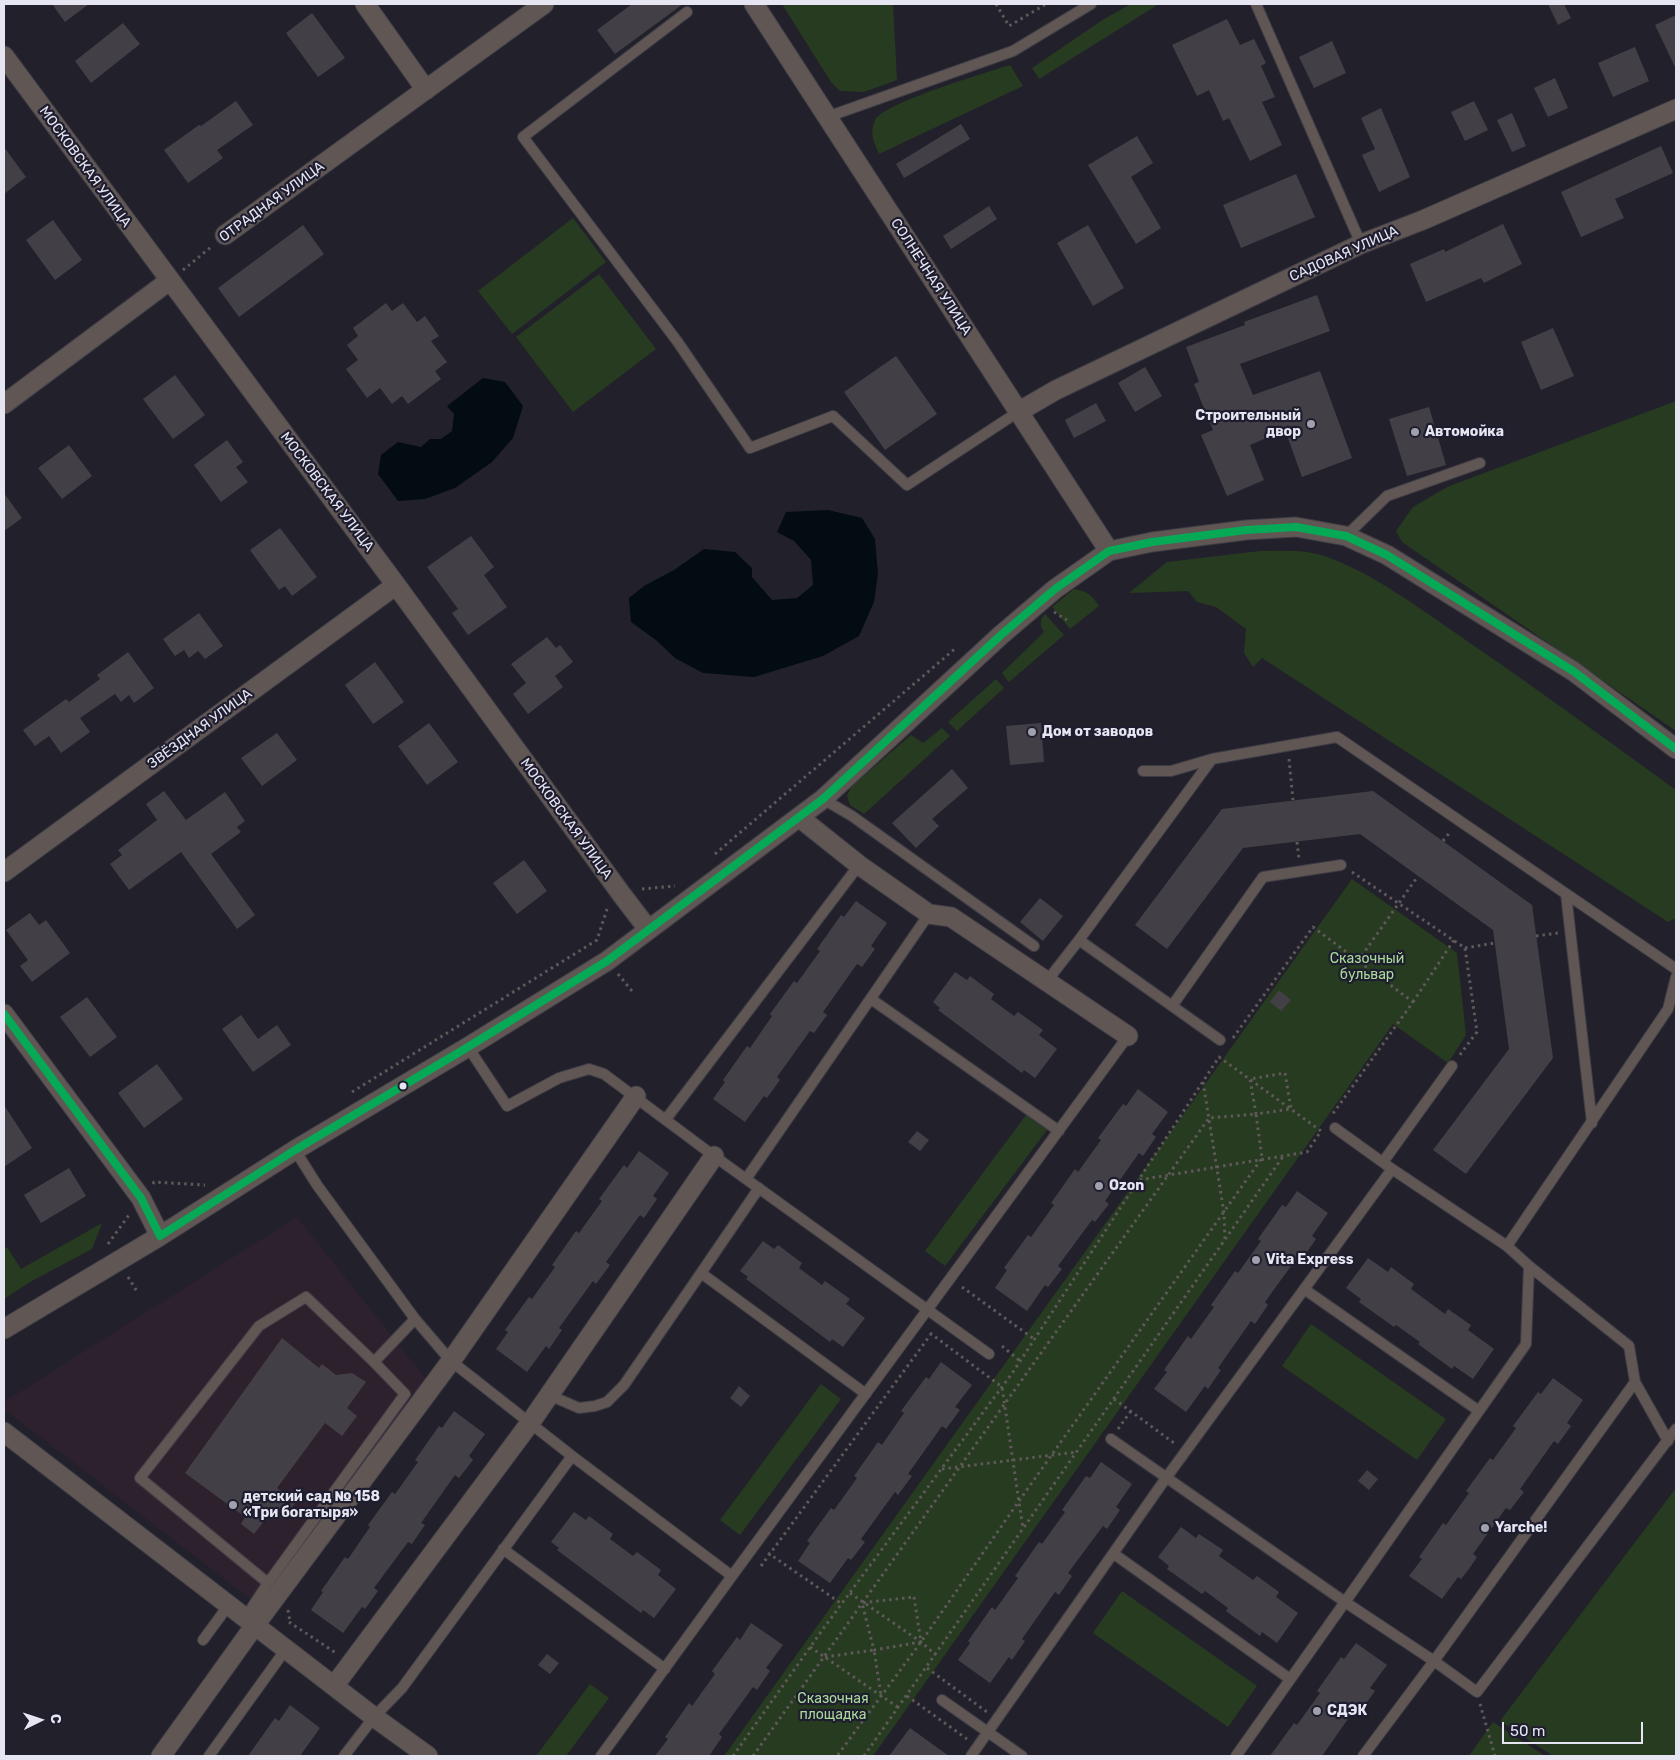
<!DOCTYPE html>
<html>
<head>
<meta charset="utf-8">
<style>
	body { margin:0 }
	#map { position:relative; width:1680px; height:1760px; overflow:hidden; background:#22212b; font-family:Rubik,sans-serif }
	canvas { display:block }
	.frame { position:absolute; inset:0; border:5px solid #e6e6f3; pointer-events:none }
	.north { position:absolute; left:15px; top:1695px; width:50px; height:50px; -webkit-text-stroke:4px #1e1d2f; paint-order:stroke; rotate:86deg; font-size:14px; font-weight:700; line-height:20px; text-align:center; color:#e6e6f3 }
	.north::after { content:''; display:block; margin:auto; width:18px; height:22px; background:#e6e6f3; clip-path:polygon(50% 0,100% 100%,50% 72%,0 100%) }
	.scale { position:absolute; left:1502px; top:1722px; width:141px; height:22px; box-sizing:border-box; border:2px solid #e6e6f3; border-top:0; padding-left:6px; font-size:15px; line-height:18px; white-space:nowrap; color:#e6e6f3; -webkit-text-stroke:4px #1e1d2f; paint-order:stroke }
</style>
</head>
<body>
<div id="map">
<canvas width="1680" height="1760"></canvas>
<div class="frame"></div>
<div class="north">С</div>
<div class="scale">50 m</div>
</div>
<script>
const context = document.querySelector('canvas').getContext('2d');
context.lineJoin = 'round';
function paint(path, color) { context.fillStyle = color; context.fill(path, 'evenodd'); }
function strokePath(path, color, width, dash) { context.strokeStyle = color; context.lineWidth = width; context.lineCap = dash ? 'butt' : 'round'; context.setLineDash(dash || []); context.stroke(path); }
function label(font, color, halo, rows, align = 'center') {
  context.font = font + ' Rubik,sans-serif'; context.lineWidth = 4.5; context.setLineDash([]); context.textBaseline = 'middle'; context.strokeStyle = halo; context.fillStyle = color; for (const [text, x, y, turn = 0] of rows) {
    context.save(); context.translate(x, y); context.rotate((+turn || 0) * Math.PI / 180); context.textAlign = isNaN(turn) ? turn : align; if (halo) context.strokeText(text, 0, 0); context.fillText(text, 0, 0); context.restore();
  }
}
paint(new Path2D(`
	M297,1217L427,1380L262,1608L4,1409V1402Z`), '#2d212e');
paint(new Path2D(`
	M782,4H893L897,80L864,92L840,91L831,82Z
	M1131,4H1159L1039,79L1032,68L1104,19Z
	M1010,65L1023,86L879,154C874,142 869,133 875,120C883,103 988,72 1010,65Z
	M573,218L606,262L512,334L478,291Z
	M599,274L656,349L573,412L516,337Z
	M1676,401V731L1402,542L1396,531L1413,507L1447,487Z
	M1260,551C1283,551 1305,549 1327,557C1373,573 1420,609 1460,636C1533,686 1604,738 1676,790V918L1668,922L1262,658L1253,667L1244,653L1246,629L1216,607L1197,602L1188,591L1129,593L1167,562Z
	M1074,589C1087,591 1093,596 1099,606L1070,629L1052,607Z
	M1045,614L1064,635L1009,682L1002,673L1044,632L1041,627V619Z
	M996,679L1004,688L957,731L948,722Z
	M942,728L950,736L864,814L850,805L847,796L851,787L911,735L923,743Z
	M1352,879L1457,953L1466,1035L1448,1063L1393,1024L873,1756H724Z
	M1026,1115L1047,1130L945,1266L925,1251Z
	M102,1223L92,1249L30,1282L4,1299V1249L7,1247L21,1269Z
	M1311,1324L1446,1419L1417,1460L1282,1366Z
	M821,1384L841,1399L740,1535L720,1520Z
	M1676,1488V1756H1553L1500,1721Z
	M1122,1591L1257,1686L1228,1727L1093,1633Z
	M590,1684L609,1698L566,1756H536Z
	M1493,1722L1545,1756H1469Z`), '#263b20');
paint(new Path2D(`
	M483,378L505,382L523,406L513,438L492,462L455,488L425,499L398,501L378,474L381,455L398,442L421,447L430,439H441L452,431L454,414L447,406Z
	M828,510L862,518L875,539L878,574L874,602L859,636L823,656L754,677L703,673L675,658L656,640L631,622L629,598L644,586L674,570L704,549L735,552L752,568V577L772,600L797,598L813,585L811,560L794,541L777,532L786,512Z`), '#030c13');
paint(new Path2D(`
	M52,4H89L65,22Z
	M632,4H683L615,54L597,30Z
	M1548,4H1564L1571,18L1558,25Z
	M312,13L345,58L318,77L286,33Z
	M1676,15V69L1655,25Z
	M1227,19L1240,45L1254,39L1266,63L1261,66L1275,97L1262,102L1282,145L1250,161L1229,118L1223,121L1209,90L1197,96L1172,45Z
	M123,23L140,44L91,83L75,61Z
	M1332,41L1346,73L1314,88L1299,57Z
	M1635,47L1649,81L1613,97L1598,63Z
	M1555,78L1568,108L1548,117L1534,88Z
	M236,101L253,125L217,150L223,158L188,183L164,150L199,125L201,126Z
	M1474,101L1488,130L1465,141L1451,112Z
	M1381,108L1410,177L1379,192L1362,155L1375,149L1361,118Z
	M1512,113L1526,146L1512,152L1497,120Z
	M961,124L970,139L904,178L896,164Z
	M1137,136L1153,163L1131,177L1161,228L1136,244L1088,165Z
	M1661,146L1673,173L1615,199L1624,218L1581,237L1561,192Z
	M4,147L26,177L4,194Z
	M1296,174L1315,217L1241,248L1223,205Z
	M989,206L997,219L951,249L943,236Z
	M53,220L82,260L55,280L26,240Z
	M1503,224L1522,264L1484,283L1481,278L1426,302L1410,264L1444,249L1445,252Z
	M303,225L324,254L239,317L218,288Z
	M1088,225L1124,288L1093,306L1057,243Z
	M1317,295L1330,331L1240,364L1253,395L1320,371L1352,458L1302,477L1285,430L1250,445L1264,480L1227,496L1201,435L1213,430L1194,384L1199,382L1186,347L1245,325L1244,322Z
	M386,303L392,311L403,303L417,322L425,316L439,336L431,341L447,362L435,371L441,379L408,404L402,396L392,404L380,388L367,398L346,369L358,360L347,345L358,336L353,328Z
	M1553,328L1574,376L1541,390L1521,342Z
	M896,356L937,414L885,450L844,392Z
	M1145,367L1162,396L1135,412L1118,383Z
	M175,375L205,415L173,439L143,399Z
	M1096,403L1106,421L1074,438L1065,420Z
	M1429,407L1446,465L1407,476L1389,419Z
	M227,440L243,462L236,467L248,482L221,502L194,465Z
	M69,445L92,476L62,499L38,468Z
	M4,493L22,518L4,531Z
	M280,528L317,577L292,596L285,586L279,590L250,550Z
	M471,536L494,567L484,575L507,607L468,635L452,613L458,609L427,567Z
	M199,613L223,646L205,659L198,651L189,658L184,650L175,656L163,639Z
	M547,637L556,648L560,645L573,662L555,676L563,687L528,714L513,694L526,683L511,664Z
	M128,652L154,688L134,703L129,695L121,702L115,694L80,718L90,732L61,753L49,736L35,746L23,730L66,699L69,702L100,679L97,675Z
	M375,662L404,702L373,724L345,685Z
	M429,723L458,762L427,785L398,746Z
	M1041,723L1044,762L1010,765L1006,726Z
	M277,733L297,760L262,786L241,758Z
	M952,769L968,788L932,819L939,826L916,848L892,823Z
	M164,791L186,820L225,792L245,821L237,827L241,832L211,854L255,915L237,929L181,852L129,890L110,864L122,855L118,850L157,820L146,804Z
	M1373,791L1532,905L1553,1058L1466,1174L1433,1150L1509,1049L1493,930L1360,834L1243,848L1167,949L1135,925L1222,809Z
	M524,860L547,891L517,914L493,883Z
	M1040,898L1063,916L1043,941L1020,922Z
	M856,901L887,923L871,946L875,949L862,967L857,964L823,1012L827,1015L814,1033L810,1031L777,1077L780,1080L767,1098L764,1096L745,1122L713,1099L725,1082L723,1080L747,1046L750,1048L772,1016L770,1014L794,981L797,983L820,951L817,949L841,915L844,917Z
	M30,913L39,925L46,920L70,953L32,982L20,966L28,960L6,930Z
	M955,972L967,980L970,976L994,994L991,999L1014,1016L1018,1012L1043,1030L1039,1035L1057,1049L1035,1078L1024,1070L1022,1073L938,1010L940,1008L933,1002Z
	M1279,990L1291,1000L1281,1011L1270,1002Z
	M87,997L117,1037L90,1057L60,1017Z
	M241,1015L258,1039L277,1025L291,1045L253,1072L222,1029Z
	M157,1064L183,1099L144,1128L118,1093Z
	M1138,1089L1168,1112L1152,1134L1156,1137L1143,1156L1139,1153L1105,1201L1109,1204L1095,1222L1092,1220L1058,1266L1062,1269L1048,1287L1045,1285L1027,1311L995,1288L1007,1270L1004,1268L1028,1235L1031,1237L1054,1205L1051,1203L1075,1169L1078,1172L1101,1140L1098,1138L1123,1104L1126,1106Z
	M4,1105L32,1148L4,1167Z
	M917,1131L929,1140L920,1151L908,1142Z
	M639,1151L669,1173L653,1196L657,1199L644,1218L640,1215L606,1262L610,1265L596,1284L593,1281L559,1328L562,1330L549,1349L546,1346L527,1372L496,1349L508,1332L505,1330L529,1297L532,1299L555,1267L552,1265L576,1231L579,1233L602,1201L599,1199L624,1165L627,1168Z
	M69,1168L86,1196L41,1223L24,1195Z
	M1297,1191L1328,1213L1312,1236L1316,1239L1303,1258L1299,1255L1265,1302L1268,1305L1255,1324L1251,1321L1218,1368L1221,1370L1208,1389L1205,1386L1186,1412L1154,1389L1167,1372L1164,1370L1188,1336L1191,1339L1214,1307L1211,1305L1235,1271L1238,1273L1261,1241L1258,1239L1282,1205L1286,1207Z
	M763,1241L774,1249L778,1245L802,1263L799,1268L822,1285L825,1281L850,1299L846,1304L865,1318L843,1347L832,1339L830,1342L746,1279L748,1277L740,1271Z
	M1368,1258L1388,1272L1391,1267L1414,1284L1411,1289L1445,1314L1448,1309L1471,1325L1468,1330L1494,1349L1473,1379L1454,1366L1452,1369L1418,1344L1420,1342L1396,1325L1394,1327L1359,1302L1361,1299L1346,1288Z
	M282,1338L319,1368L322,1364L336,1375L352,1373L366,1382L347,1408L357,1416L342,1436L325,1423L277,1488L296,1502L283,1519L272,1511L254,1534L241,1524L245,1517L185,1473Z
	M941,1362L972,1385L955,1407L960,1410L946,1429L942,1426L908,1474L912,1476L898,1495L895,1492L861,1539L865,1542L851,1560L848,1558L830,1583L798,1561L810,1543L807,1541L831,1508L834,1510L857,1478L854,1476L878,1442L882,1445L904,1413L901,1411L926,1377L929,1379Z
	M1553,1378L1583,1400L1567,1423L1571,1426L1558,1444L1554,1441L1520,1489L1524,1492L1510,1510L1506,1508L1473,1554L1477,1557L1469,1569L1461,1579L1458,1577L1442,1599L1409,1576L1422,1559L1419,1557L1443,1523L1446,1525L1469,1493L1466,1491L1490,1458L1493,1460L1516,1428L1513,1426L1538,1392L1541,1394Z
	M739,1386L750,1396L741,1407L730,1398Z
	M454,1411L485,1434L469,1456L473,1460L459,1478L455,1475L421,1523L425,1525L418,1535L412,1544L408,1542L374,1588L378,1591L365,1609L362,1607L343,1633L311,1610L323,1592L321,1591L345,1557L348,1559L370,1527L368,1525L392,1492L395,1494L418,1462L415,1460L439,1426L442,1428Z
	M1101,1462L1132,1484L1116,1507L1120,1510L1107,1529L1103,1526L1068,1573L1072,1576L1059,1595L1055,1592L1022,1639L1025,1641L1012,1660L1009,1657L990,1683L958,1660L970,1643L968,1641L992,1607L995,1610L1018,1578L1015,1576L1039,1542L1042,1544L1065,1512L1062,1510L1086,1476L1090,1478Z
	M1367,1470L1378,1479L1369,1490L1358,1481Z
	M574,1512L586,1520L589,1516L613,1534L610,1539L633,1556L637,1552L661,1570L658,1575L676,1589L654,1618L643,1610L641,1613L557,1550L559,1548L551,1542Z
	M1181,1527L1196,1538L1199,1534L1223,1550L1219,1556L1253,1580L1257,1576L1279,1592L1276,1597L1298,1613L1277,1643L1262,1632L1260,1636L1226,1611L1228,1608L1205,1591L1202,1594L1167,1569L1169,1566L1158,1557Z
	M751,1623L783,1645L766,1668L770,1671L757,1690L753,1687L719,1734L722,1737L709,1756H655L668,1739L665,1737L689,1703L692,1706L715,1674L712,1671L737,1637L740,1640Z
	M1356,1643L1387,1665L1370,1688L1375,1691L1362,1709L1357,1706L1322,1756H1270L1294,1723L1297,1725L1320,1693L1317,1691L1341,1657L1344,1659Z
	M547,1654L559,1663L550,1674L538,1665Z
	M290,1705L320,1728L300,1756H248L275,1718L279,1721Z
	M910,1728L949,1756H889Z`), '#433f47');
const lane = new Path2D(`
	M1256,4L1361,244
	M687,12L523,137L677,341L750,448L833,416L907,485L1018,412
	M827,117L1013,51L1091,4
	M1346,536L1387,496L1480,463
	M1143,771H1171L1212,759
	M823,799L852,816L1034,946
	M1566,894L1592,1123
	M1079,940L1212,759L1337,737L1676,969
	M1047,981L1079,940L1220,1040
	M871,999L1059,1131
	M1172,1006L1263,877L1341,865
	M468,1047L507,1106L559,1078L589,1069L604,1074L714,1156L989,1354
	M666,1119L859,865
	M1335,1128L1392,1169L1507,1246L1668,1009L1676,977
	M295,1150L317,1185L415,1319L451,1361L572,1456L732,1576L601,1756
	M1383,1162L1452,1066
	M746,1179L929,914
	M759,1188L701,1273L866,1394
	M1507,1246L1529,1266L1629,1346L1635,1382L1668,1441
	M1304,1289L1479,1411
	M374,1362L405,1394L268,1583L140,1478L259,1326L306,1297L374,1362L415,1319
	M549,1395L579,1408L595,1406L607,1402L624,1385L701,1273
	M1111,1439L1345,1602L1434,1661L1477,1692L1676,1429
	M503,1549L665,1669
	M1114,1554L1290,1679
	M732,1576L1128,1036
	M245,1618L268,1583
	M203,1640L228,1606
	M942,1700L1022,1756
	M209,1756L286,1649
	M344,1756L374,1717L402,1688L572,1456
	M971,1756L1166,1478L1392,1169
	M1236,1756L1345,1602L1526,1344L1529,1266
	M1363,1756L1434,1661L1635,1382`);
const street = new Path2D(`
	M365,4L426,90
	M754,4L1109,551
	M4,56L396,585L622,895L648,929
	M225,235L544,4
	M4,404L169,281
	M1018,412L1056,390L1361,244L1423,220L1676,109
	M800,818L859,865L929,914L951,917L1128,1036
	M4,872L396,585
	M4,1014L141,1198L160,1236
	M4,1329L160,1236L295,1150L468,1047L607,961L823,799L1001,635L1055,589L1109,551L1152,542L1246,530L1296,527L1346,536L1387,555L1573,671L1676,749
	M4,1432L374,1717L428,1756
	M334,1686L530,1423L714,1156
	M161,1756L255,1625L451,1361L636,1096`);
strokePath(lane, '#3e3d46', 12);
strokePath(street, '#3e3d46', 21);
strokePath(new Path2D(`
	M996,4L1009,26L1046,4
	M183,270L211,247
	M1054,612L1067,620
	M1289,759L1293,800
	M1443,841L1450,832
	M1297,842L1299,859
	M715,854L957,647
	M1352,872L1465,948L1477,1032L1459,1056
	M642,889L675,886
	M1536,936L1558,933
	M1465,948L1495,943
	M1358,961L1418,876
	M618,974L632,991
	M1413,1002L1454,940
	M1233,1038L1313,927L1413,1002L1332,1115
	M1285,1073L1291,1109L1256,1114L1250,1079Z
	M1203,1082L1224,1213L1225,1239
	M352,1092L597,940L608,906
	M153,1184L154,1182L205,1185
	M108,1244L129,1215
	M128,1277L138,1293
	M962,1287L1034,1339
	M930,1333L1002,1387L1023,1529
	M1002,1346L1020,1361
	M1114,1399L1174,1443
	M1118,1429L1131,1411
	M942,1469L1077,1452
	M768,1553L842,1604
	M761,1566L931,1334
	M850,1593L921,1642L936,1655
	M914,1597L921,1642L874,1650L862,1603Z
	M288,1610L290,1622
	M289,1622L336,1653
	M810,1647L899,1708
	M825,1657L874,1650L881,1695
	M927,1668L987,1712
	M907,1696L967,1739
	M1480,1704L1495,1756
	M733,1756L823,1629L1013,1372L1219,1057L1321,1131L1307,1152L1139,1180
	M753,1756L1209,1118L1256,1114L1262,1158L1019,1501L921,1642L837,1756
	M864,1756L1284,1155`), '#5f5959', 3, [2.5, 4]);
strokePath(lane, '#605654', 10);
strokePath(street, '#605654', 19);
strokePath(new Path2D(`
	M4,1014L141,1198L160,1236L295,1150L468,1047L607,961L823,799L1001,635L1055,589L1109,551L1152,542L1246,530L1296,527L1346,536L1387,555L1573,671L1676,749`), '#06aa56', 8);
for (const [x, y, r, color] of [
	[1311,424,5,"#a1a1ad"],
	[1415,432,5,"#a1a1ad"],
	[1032,732,5,"#a1a1ad"],
	[403,1086,4.5,"#e6e6f3"],
	[1099,1186,5,"#a1a1ad"],
	[1256,1260,5,"#a1a1ad"],
	[233,1505,5,"#a1a1ad"],
	[1485,1528,5,"#a1a1ad"],
	[1317,1711,5,"#a1a1ad"]
]) { const dot = new Path2D(); dot.arc(x, y, r, 0, 2 * Math.PI); context.fillStyle = color; context.fill(dot); strokePath(dot, '#1e1d2f', 2); }
label('14px', '#e6e6f3', '#1e1d2f', [
	["МОСКОВСКАЯ УЛИЦА",85,167,54],
	["ОТРАДНАЯ УЛИЦА",272,202,-36],
	["САДОВАЯ УЛИЦА",1344,254,-24],
	["СОЛНЕЧНАЯ УЛИЦА",931,277,57],
	["МОСКОВСКАЯ УЛИЦА",327,492,53],
	["ЗВЁЗДНАЯ УЛИЦА",200,729,-36],
	["МОСКОВСКАЯ УЛИЦА",566,819,54]
]);
label('bold 14px', '#e6e6f3', '#1e1d2f', [
	["Строительный",1301,416,"right"],
	["двор",1301,432,"right"],
	["Автомойка",1425,432],
	["Дом от заводов",1042,732],
	["Ozon",1109,1186],
	["Vita Express",1266,1260],
	["детский сад № 158",243,1497],
	["«Три богатыря»",243,1513],
	["Yarche!",1495,1528],
	["СДЭК",1327,1711]
], 'left');
label('14px', '#aada9a', '#1e1d2f', [
	["Сказочный",1367,959],
	["бульвар",1367,975],
	["Сказочная",833,1699],
	["площадка",833,1715]
]);
</script>
</body>
</html>
